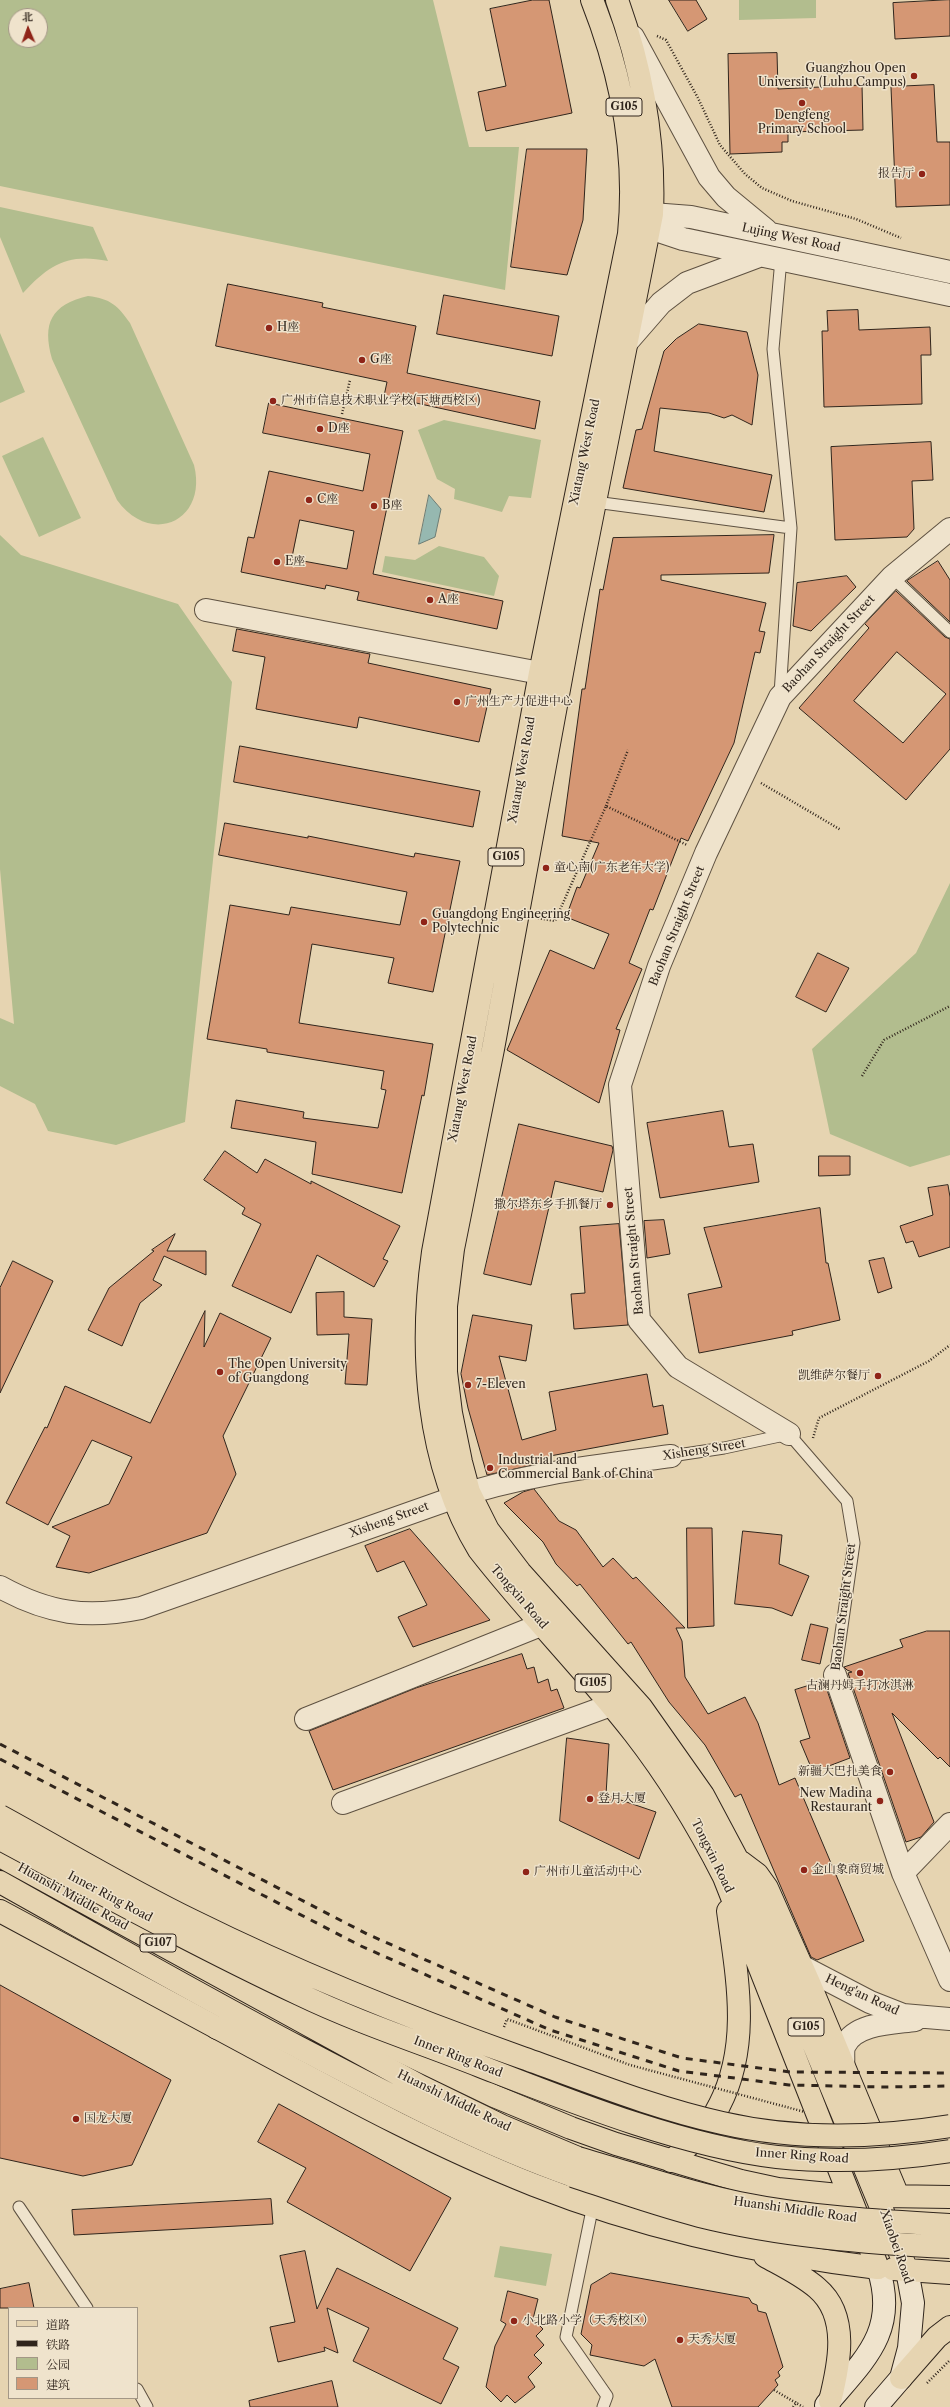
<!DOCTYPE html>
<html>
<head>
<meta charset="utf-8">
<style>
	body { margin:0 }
	#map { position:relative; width:950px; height:2407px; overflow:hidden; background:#e6d4b1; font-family:"Libre Caslon Text","Noto Serif SC",serif }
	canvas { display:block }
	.legend { position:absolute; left:8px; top:2307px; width:130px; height:92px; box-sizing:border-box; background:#efe3cc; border:1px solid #a39786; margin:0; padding:5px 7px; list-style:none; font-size:12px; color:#30251c }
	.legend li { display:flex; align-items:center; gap:8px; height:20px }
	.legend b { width:20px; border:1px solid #a39786 }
	.north { position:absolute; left:8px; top:8px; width:40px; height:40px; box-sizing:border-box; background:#efe3cc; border:1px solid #a39786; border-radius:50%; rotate:358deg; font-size:11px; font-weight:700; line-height:16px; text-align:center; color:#30251c }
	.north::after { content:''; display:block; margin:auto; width:14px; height:18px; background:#8f2418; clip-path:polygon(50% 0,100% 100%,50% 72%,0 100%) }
</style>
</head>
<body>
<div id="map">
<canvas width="950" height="2407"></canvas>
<ul class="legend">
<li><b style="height:5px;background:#e6d4b1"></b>道路</li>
<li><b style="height:5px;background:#30251c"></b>铁路</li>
<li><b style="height:11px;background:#b2bd8e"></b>公园</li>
<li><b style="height:11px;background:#d59774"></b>建筑</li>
</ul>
<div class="north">北</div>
</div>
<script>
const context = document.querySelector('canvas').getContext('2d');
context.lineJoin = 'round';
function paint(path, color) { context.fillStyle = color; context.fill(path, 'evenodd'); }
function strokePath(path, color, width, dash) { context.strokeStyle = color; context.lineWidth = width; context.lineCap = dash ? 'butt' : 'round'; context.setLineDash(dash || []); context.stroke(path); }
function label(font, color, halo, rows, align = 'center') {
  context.font = font + ' "Libre Caslon Text","Noto Serif SC",serif'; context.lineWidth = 3; context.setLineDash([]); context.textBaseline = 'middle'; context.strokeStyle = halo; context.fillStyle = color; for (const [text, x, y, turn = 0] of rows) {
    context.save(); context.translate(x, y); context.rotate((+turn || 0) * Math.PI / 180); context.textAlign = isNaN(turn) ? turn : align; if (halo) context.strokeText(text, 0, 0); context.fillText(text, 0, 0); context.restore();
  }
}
paint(new Path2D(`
	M0,0H433L469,147H519L505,290L0,186ZM16,16H40V40H16Z
	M739,0H816V18L739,20Z
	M0,207L93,227L108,261C68,253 50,264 23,293L0,237Z
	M88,296C111,299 117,305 130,323L194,465C208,521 151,547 117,500L52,359C42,323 51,305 88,296Z
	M0,333L25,392L0,403Z
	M444,420L541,440L531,498L509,496L502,512L454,499L455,489L437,479L418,430Z
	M43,437L81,518L39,537L2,456Z
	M0,535L21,555L178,604L232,682L185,1122L116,1145L48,1131L35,1104L0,1086V1018L14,1024L0,869Z
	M439,546L484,557L499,576L494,596L382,572L385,556L415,560Z
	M950,883V1155L910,1167L830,1134L812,1049L916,953Z
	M500,2246L552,2254L546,2286L494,2277Z`), '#b2bd8e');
const water = new Path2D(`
	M429,495L441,509L435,537L419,544Z`);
paint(water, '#96b8b0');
strokePath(water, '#6d7d75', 1);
const building = new Path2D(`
	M533,0H549L572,113L486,131L478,92L506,86L490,9Z
	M669,0H696L707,19L688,31Z
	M950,0V36L895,39L893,3Z
	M777,53L778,89L862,85L863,130L788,132V142H782V152L730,154L728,54Z
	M934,85L937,142H950V205L896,207L891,87Z
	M527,149H587L583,220L567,275L511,267Z
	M228,284L323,303L322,307L416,326L407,373L540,401L535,429L384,396L387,382L216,346Z
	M444,295L559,316L552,356L437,334Z
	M858,310L859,330L930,327L931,355H921L922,404L824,407L822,331H828L827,311Z
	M699,324L747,332L758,375L752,425L732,415L724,418L709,413L660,408L654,451L772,475L764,512L623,488L636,430L642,429L664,351L676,339Z
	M269,403L403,431L373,574L503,601L497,629L357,600L359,592L326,585L325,589L241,572L248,537L254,538L269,471L363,491L370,454L263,433ZM300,520L354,531L347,569L292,559Z
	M931,442L933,480L912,481L914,529L907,537L835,540L831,447Z
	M774,535L769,573L661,575V580L766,603L759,631L765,632L760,653L755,652L734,743L688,841L681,838L653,910L650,909L629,963L642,969L616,1029L620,1030L599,1103L507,1050L550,950L594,969L609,934L566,917L577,887L580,888L599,843L562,836L582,689H585L600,589L603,590L613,538Z
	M938,561L950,580V622L907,581Z
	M847,576L856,587L811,631L793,626L797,583Z
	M896,591L945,637L950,639V749L906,800L799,708L869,628L865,624ZM897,652L946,694L903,743L854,701Z
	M237,629L370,654L368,663L491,689L479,742L359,717L357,728L256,709L265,657L233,651Z
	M240,746L480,791L473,827L234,782Z
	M225,823L308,838V836L414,857L415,853L460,861L433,992L388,983L394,958L312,944L299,1023L433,1044L424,1096L422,1095L402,1193L312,1174L316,1142L231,1128L236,1100L304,1112L303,1118L378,1128L386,1090L381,1089L384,1071L267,1052V1049L207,1039L230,905L289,915L291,907L400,925L407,892L219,855Z
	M818,953L849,968L826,1012L796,997Z
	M723,1111L729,1147L753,1144L759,1182L660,1198L647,1123Z
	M519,1124L612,1146L613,1150L603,1192L555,1181L531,1285L484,1274Z
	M225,1151L257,1173L265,1159L311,1184V1181L400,1226L383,1259L388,1261L374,1287L317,1255L291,1313L232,1286L261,1224L242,1214L245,1208L204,1180Z
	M819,1156H850V1175L819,1176Z
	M948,1185L950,1197V1247L919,1257L913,1241L906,1243L900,1226L933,1215L928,1188Z
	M820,1208L826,1263H828L840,1320L792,1331L793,1335L699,1353L688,1294L722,1287L704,1228Z
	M664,1220L670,1254L647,1258L644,1221Z
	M619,1224L628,1325L574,1329L571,1294L585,1293L580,1227Z
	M175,1234L167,1251H206V1275L164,1256L153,1280L162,1285L140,1303L122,1346L88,1330L109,1288L154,1251L152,1250Z
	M884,1258L892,1288L878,1293L869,1261Z
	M13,1261L53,1281L0,1393V1288Z
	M344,1292V1317L372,1319L367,1385L345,1384L349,1334L317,1335L316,1293Z
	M205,1311L204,1347L220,1313L271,1338L223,1436L236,1474L207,1533L89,1573L56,1567L70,1536L52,1527L109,1504L132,1457L92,1440L48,1525L6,1503L45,1427L47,1428L65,1386L150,1423Z
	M473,1315L532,1325L526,1361L499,1356L522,1440L556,1430L549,1392L647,1374L653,1407L663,1405L668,1434L550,1456L552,1461L487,1475L468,1408L461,1374Z
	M534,1489L559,1521L576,1530L603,1567L613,1558L633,1579L636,1577L685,1628H676L682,1641L685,1677L708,1714L745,1697L758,1723L779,1785L795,1778L864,1941L817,1960L811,1957L741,1794L735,1797L705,1745L669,1702L631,1642L628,1644L580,1584L577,1586L556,1564L543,1542L504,1503L523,1492Z
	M687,1528H712L714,1626L688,1628Z
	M410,1529L490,1620L413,1647L398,1617L427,1605L404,1561L377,1572L365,1546Z
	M743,1531L782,1535L779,1564L809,1576L792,1616L772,1608L735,1604Z
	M811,1624L828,1628L820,1664L802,1660Z
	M927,1631H950V1767L940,1757L938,1759L892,1713L934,1822L921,1837L906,1842L848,1673L852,1672L847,1670L844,1667L903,1647L900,1640Z
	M522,1654L527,1669L534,1667L538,1683L548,1679L551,1691L557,1689L564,1708L333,1790L309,1731L416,1688Z
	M824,1681L850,1758L813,1772L800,1741L810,1738L795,1690Z
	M567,1738L609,1744L606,1795L656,1812L639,1859L560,1821Z
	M0,1985L171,2080L132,2165L83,2176L0,2158Z
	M279,2104L451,2198L410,2271L287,2202L306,2168L258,2142Z
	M271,2199L273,2224L74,2235L72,2210Z
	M305,2251L317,2309L337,2268L458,2328L443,2359L459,2367L441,2404L353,2361L369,2328L327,2308L338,2353L324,2347L325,2351L278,2362L270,2327L295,2322L280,2256Z
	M611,2273L749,2298L752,2303L757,2305L758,2311L766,2313L783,2367L778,2372L780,2376L775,2380L778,2385L758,2407H672L655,2359L644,2366L590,2355L592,2345L581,2334L591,2285Z
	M29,2283L34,2308H0V2289Z
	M508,2291L538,2299L533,2319L543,2329L536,2336L544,2345L534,2355L542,2363L528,2377L535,2387L515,2403L507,2395L501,2402L486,2387L495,2346L506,2324L501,2321Z
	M332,2381L338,2407H250L249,2401Z`);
paint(building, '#d59774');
strokePath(building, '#30251c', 1);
const service = new Path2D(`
	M595,502L791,528
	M892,577L950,632
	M780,694L791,528L773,349L781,259
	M671,1456L724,1448L789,1434L847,1501L854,1543L835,1675
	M593,2205L566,2337L607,2396L603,2407
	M19,2207L87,2308
	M137,2389L147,2407`);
const minor = new Path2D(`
	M206,610L540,673
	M789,1434L678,1367L639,1320L620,1085L659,966L706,853L780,697L892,577L950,529
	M453,1498C523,1474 597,1466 671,1456
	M835,1675L903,1873L950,1980
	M306,1719L543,1624
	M343,1803L611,1705
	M903,1873L950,1824`);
const tertiary = new Path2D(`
	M633,37L709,177L726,197L766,230
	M633,218L652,214L691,217L950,272
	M633,220L650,228L683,239L950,295
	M628,341L661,303L687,283L759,256
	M0,1587C49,1614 87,1619 141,1608L453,1498
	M801,1966L870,2002L903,2015L950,2019
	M843,2066C844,2060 842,2050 845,2045C856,2023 894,2023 915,2020`);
const secondary = new Path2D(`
	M826,2405C864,2360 899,2331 878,2268
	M876,2407L901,2378L909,2348L913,2303L907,2270`);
const primary = new Path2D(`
	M0,1911C83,1956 166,2000 249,2045C342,2095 435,2146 534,2185C643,2228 762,2254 878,2268
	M262,1994L320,2012L494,2096L571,2128L616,2144L741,2181L778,2189L849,2196
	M765,2256C783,2266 802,2275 817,2288C850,2316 839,2365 830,2401`);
const trunk = new Path2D(`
	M592,0C622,76 637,153 629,234L540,673L433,1252C419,1351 426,1463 479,1550C528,1613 585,1670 634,1733C669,1778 698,1826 724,1877L878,2268
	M617,0C642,69 655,141 652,214L573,613L493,1049L453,1249L446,1306V1372L451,1413L461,1462L469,1492L488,1530L520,1572L641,1707L703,1795L736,1857L907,2270
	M0,1856L420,2086L502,2126L578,2158
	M741,1862L757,1874L767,1888L810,1985L898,2196
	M0,1882C100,1938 199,1995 300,2048C390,2095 477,2142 573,2176
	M217,2028L268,2040
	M671,2161C684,2150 696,2140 707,2127C712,2121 715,2113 719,2106C751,2045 737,1977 728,1911
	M883,2196L950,2197
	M747,2246L809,2240
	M893,2269L950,2273
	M901,2378L937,2337L950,2327`);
strokePath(service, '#5e5141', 13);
strokePath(minor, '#5e5141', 24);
strokePath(tertiary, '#5e5141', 24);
strokePath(secondary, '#30251c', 24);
strokePath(primary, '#30251c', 24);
strokePath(trunk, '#30251c', 24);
strokePath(new Path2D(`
	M657,36L666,40L698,98L720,145L745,174L762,188L792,201L856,219L901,238
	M404,396L408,397
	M342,414L350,380
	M761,783L841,830
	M606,806L628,750
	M538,918L555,921L606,806L687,845
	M862,1076L884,1040L950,1006
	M813,1438L819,1418L929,1361L950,1345
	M927,2383L950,2360
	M774,2390L803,2407
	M793,2407L797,2402`), '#30251c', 2.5, [1, 2]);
strokePath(service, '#efe3cc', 11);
strokePath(minor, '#efe3cc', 22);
strokePath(tertiary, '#efe3cc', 22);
strokePath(secondary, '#efe3cc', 22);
strokePath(primary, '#e6d4b1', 22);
strokePath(trunk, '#e6d4b1', 22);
strokePath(new Path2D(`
	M0,1744L367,1934L555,2017L682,2058L790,2072L950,2073
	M0,1759L361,1946L550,2030L679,2071L789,2085L885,2087L950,2086`), '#30251c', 3, [7, 7]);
const trunkBridge = new Path2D(`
	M0,1816C64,1851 127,1889 193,1921C300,1974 410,2018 523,2058C588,2081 654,2108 722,2123C796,2140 875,2138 950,2126
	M0,1839C99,1892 197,1946 299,1994C357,2022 419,2042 480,2066C570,2101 681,2146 777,2157C835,2163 893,2160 950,2151
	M578,2158C631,2173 684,2192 739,2203C808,2217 879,2221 950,2225
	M573,2176C615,2190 657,2205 700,2216C781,2236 867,2243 950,2247`);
strokePath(trunkBridge, '#30251c', 24, []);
strokePath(new Path2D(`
	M504,2027L507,2019L630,2065L805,2112`), '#30251c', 2.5, [1, 2]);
strokePath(trunkBridge, '#e6d4b1', 22);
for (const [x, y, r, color] of [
	[914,76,4,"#8f2418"],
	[802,103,4,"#8f2418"],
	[922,174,4,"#8f2418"],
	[269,328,4,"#8f2418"],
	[362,360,4,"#8f2418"],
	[273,401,4,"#8f2418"],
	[320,429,4,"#8f2418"],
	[309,500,4,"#8f2418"],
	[374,506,4,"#8f2418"],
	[277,562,4,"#8f2418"],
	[430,600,4,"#8f2418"],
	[457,702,4,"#8f2418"],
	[546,868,4,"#8f2418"],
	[424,922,4,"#8f2418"],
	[610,1205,4,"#8f2418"],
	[220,1372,4,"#8f2418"],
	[878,1376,4,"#8f2418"],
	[468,1385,4,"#8f2418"],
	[490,1468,4,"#8f2418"],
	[860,1673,4,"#8f2418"],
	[890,1772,4,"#8f2418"],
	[590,1799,4,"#8f2418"],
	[880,1801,4,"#8f2418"],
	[804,1870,4,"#8f2418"],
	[526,1872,4,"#8f2418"],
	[76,2119,4,"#8f2418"],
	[514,2321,4,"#8f2418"],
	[680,2340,4,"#8f2418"]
]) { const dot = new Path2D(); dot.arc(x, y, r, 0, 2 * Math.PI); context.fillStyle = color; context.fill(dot); strokePath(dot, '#efe3cc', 1.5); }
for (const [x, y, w] of [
	[624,107,36],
	[506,857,36],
	[593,1683,36],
	[158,1943,36],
	[806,2027,36]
]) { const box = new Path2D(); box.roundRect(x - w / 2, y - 9, w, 18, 3); context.fillStyle = '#efe3cc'; context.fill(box); strokePath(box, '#30251c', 1); }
label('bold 11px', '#30251c', null, [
	["G105",624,107],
	["G105",506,857],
	["G105",593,1683],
	["G107",158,1943],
	["G105",806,2027]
]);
label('12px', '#30251c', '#efe3cc', [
	["Guangzhou Open",906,69,"right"],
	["University (Luhu Campus)",906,83,"right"],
	["Dengfeng",802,116,"center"],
	["Primary School",802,130,"center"],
	["报告厅",914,174,"right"],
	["H座",277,328],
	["G座",370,360],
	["广州市信息技术职业学校(下塘西校区)",281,401],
	["D座",328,429],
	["C座",317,500],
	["B座",382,506],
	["E座",285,562],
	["A座",438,600],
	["广州生产力促进中心",465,702],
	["童心南(广东老年大学)",554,868],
	["Guangdong Engineering",432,915],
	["Polytechnic",432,929],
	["撒尔塔东乡手抓餐厅",602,1205,"right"],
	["The Open University",228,1365],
	["of Guangdong",228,1379],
	["凯维萨尔餐厅",870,1376,"right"],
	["7-Eleven",476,1385],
	["Industrial and",498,1461],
	["Commercial Bank of China",498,1475],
	["古澜丹姆手打冰淇淋",860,1686,"center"],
	["新疆大巴扎美食",882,1772,"right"],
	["New Madina",872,1794,"right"],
	["Restaurant",872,1808,"right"],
	["登月大厦",598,1799],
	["金山象商贸城",812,1870],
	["广州市儿童活动中心",534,1872],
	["国龙大厦",84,2119],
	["小北路小学（天秀校区）",522,2321],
	["天秀大厦",688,2340]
], 'left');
label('12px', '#30251c', '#efe3cc', [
	["Lujing West Road",791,238,12],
	["Xiatang West Road",585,452,-78],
	["Baohan Straight Street",829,644,-47],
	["Xiatang West Road",522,770,-80],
	["Baohan Straight Street",677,926,-68],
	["Xiatang West Road",463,1089,-79],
	["Baohan Straight Street",634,1251,-95],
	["Xisheng Street",704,1450,-9],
	["Xisheng Street",389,1520,-20],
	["Tongxin Road",519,1597,49],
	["Baohan Straight Street",844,1607,-83],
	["Tongxin Road",712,1856,64],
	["Huanshi Middle Road",73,1897,29],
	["Inner Ring Road",110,1897,28],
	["Heng'an Road",862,1995,25],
	["Inner Ring Road",458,2057,21],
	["Huanshi Middle Road",454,2101,26],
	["Inner Ring Road",802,2156,4],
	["Huanshi Middle Road",795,2210,8],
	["Xiaobei Road",896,2247,71]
]);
</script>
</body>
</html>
